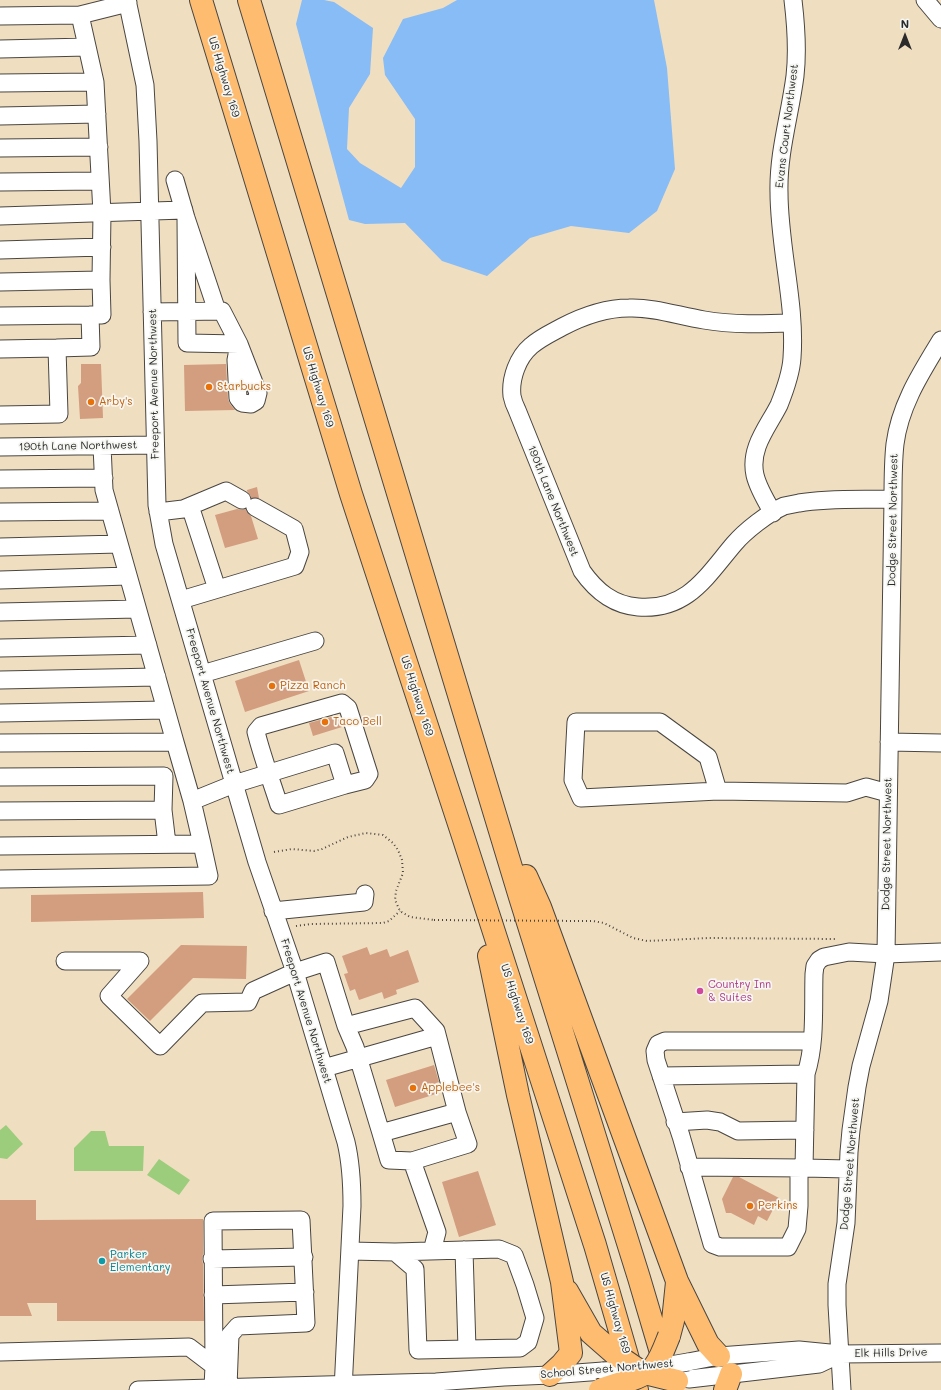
<!DOCTYPE html>
<html>
<head>
<meta charset="utf-8">
<style>
	body { margin:0 }
	#map { position:relative; width:941px; height:1390px; overflow:hidden; background:#f0dec0; font-family:Mali,sans-serif }
	canvas { display:block }
	.north { position:absolute; left:885px; top:16px; width:40px; height:40px; -webkit-text-stroke:3px #f6f6f2; paint-order:stroke; rotate:0deg; font-size:11px; font-weight:700; line-height:16px; text-align:center; color:#2b2b2b }
	.north::after { content:''; display:block; margin:auto; width:14px; height:18px; background:#2b2b2b; clip-path:polygon(50% 0,100% 100%,50% 72%,0 100%) }
</style>
</head>
<body>
<div id="map">
<canvas width="941" height="1390"></canvas>
<div class="north">N</div>
</div>
<script>
const context = document.querySelector('canvas').getContext('2d');
context.lineJoin = 'round';
function paint(path, color) { context.fillStyle = color; context.fill(path, 'evenodd'); }
function strokePath(path, color, width, dash) { context.strokeStyle = color; context.lineWidth = width; context.lineCap = dash ? 'butt' : 'round'; context.setLineDash(dash || []); context.stroke(path); }
function label(font, color, halo, rows, align = 'center') {
  context.font = font + ' Mali,sans-serif'; context.lineWidth = 3.5; context.setLineDash([]); context.textBaseline = 'middle'; context.strokeStyle = halo; context.fillStyle = color; for (const [text, x, y, turn = 0] of rows) {
    context.save(); context.translate(x, y); context.rotate((+turn || 0) * Math.PI / 180); context.textAlign = isNaN(turn) ? turn : align; if (halo) context.strokeText(text, 0, 0); context.fillText(text, 0, 0); context.restore();
  }
}
paint(new Path2D(`
	M6,1125L23,1144L7,1159L0,1158V1130Z
	M91,1131H105L109,1146H144L143,1171H74V1148Z
	M159,1159L190,1180L179,1195L147,1175Z`), '#9ccd7d');
paint(new Path2D(`
	M302,0H324L334,2L373,28L370,74L349,108L347,149L360,163L401,188L415,167V119L385,75L383,58L403,19L443,8L457,0H654L667,68L675,169L657,211L629,233L571,226L530,238L487,276L442,261L405,223L365,224L349,220L296,24Z`), '#87bcf6');
paint(new Path2D(`
	M81,364H101L103,418L80,419L78,386L81,383Z
	M226,364L228,399L230,404L235,410L185,411L184,365Z
	M257,487L259,498H251L250,495L247,491V490Z
	M237,509L242,510L246,509L247,512L251,516L258,539L225,548L215,515Z
	M299,660L309,691L245,712L235,681Z
	M338,715L342,727L313,736L309,723Z
	M203,892L204,918L31,922V895Z
	M181,945L247,946L246,979L193,978L150,1021L127,999Z
	M367,947L370,955L387,949L390,957L408,950L419,982L396,990L397,994L384,999L382,992L359,1000L355,989L350,991L344,974L348,973L342,956Z
	M434,1065L439,1082L436,1083L439,1093L395,1107L386,1080Z
	M478,1171L496,1225L459,1237L442,1182Z
	M733,1177H739L779,1198L767,1221L758,1216L754,1225L731,1213H726L722,1199Z
	M0,1200H36V1220L203,1219V1254L202,1259L203,1264L204,1321H57V1303H27L32,1316H0Z`), '#d39d7f');
const minor = new Path2D(`
	M127,0L145,85L148,141L157,505L164,544L257,862L295,972L346,1142C351,1163 352,1184 352,1206L343,1390
	M925,0L941,19
	M0,16L80,15L128,3
	M0,49L87,47
	M0,83L95,82
	M0,116L97,114
	M0,148L99,147
	M175,180L186,218L217,311
	M0,182L100,181
	M0,216L184,210
	M186,218L187,343L239,344
	M0,250L102,247
	M0,282L101,280L102,213L95,82L80,15
	M152,312L222,311L239,344L258,393L256,401L251,404L242,403L238,398L236,360L239,344
	M0,316L90,315
	M792,323C763,324 733,325 704,320C679,316 654,307 629,308C604,308 583,316 562,327C551,333 540,338 531,346C518,357 510,378 512,396C513,401 515,406 517,410L582,571C596,591 613,605 638,607C687,611 706,577 734,544C745,531 768,513 784,506C789,505 794,504 799,503C830,498 862,500 893,499
	M0,349L57,348
	M0,415L59,414L57,348L91,347L90,315H102L101,280
	M102,446L104,490L166,710
	M0,447L155,445
	M0,479L104,478
	M190,506L217,589
	M0,512L110,511
	M158,512L183,509L226,491L242,500
	M773,513C766,501 758,488 755,475C749,448 768,427 779,405C785,390 791,374 792,358C796,303 779,248 779,192C778,153 790,115 795,76C798,50 796,25 793,0
	M0,547L119,544
	M0,580L128,576
	M181,600L295,566L300,552L294,529L255,507
	M0,612L137,609
	M0,648L148,645
	M202,674L315,641
	M0,680L157,677
	M0,713L166,710L175,742
	M889,742L941,743
	M0,743L175,742L192,801
	M0,777L164,776L163,810
	M718,791L708,757L660,722H576L573,780L581,798L718,791L847,793L866,787L888,793
	M0,811L163,810L167,844
	M0,846L202,844L192,801L234,784L335,753L345,785L279,805C271,780 262,756 256,732L261,726L342,703L348,708L369,774L365,780L345,785
	M0,879L209,876L202,844
	M273,911L364,902L365,894
	M65,961H140L109,996L160,1046L202,1003L248,1002L253,991L295,972L326,962L346,1026
	M324,1068L437,1036
	M661,1076L806,1074
	M675,1122L707,1120L720,1122L738,1131L805,1130
	M381,1133L355,1047L346,1026L415,1008L436,1031L457,1112
	M412,1161L389,1160L381,1133L457,1112L468,1144L412,1161L437,1232L432,1251
	M689,1167L804,1168
	M799,1167V1206L797,1229L788,1247H720L712,1244L681,1136L656,1060L655,1051L658,1044L665,1041H811
	M848,1169L804,1168L806,1074C816,1042 813,1007 814,974L815,966L819,960L824,957L849,952L886,954L941,952
	M464,1250L467,1349
	M350,1251L395,1252L415,1269L418,1350L520,1348L528,1342L535,1318L525,1285L514,1255L499,1249L395,1252
	M212,1259L304,1257
	M213,1295L305,1292
	M0,1352L189,1347L214,1366
	M688,1362L719,1356L799,1350L840,1354L941,1353
	M689,1379L819,1364L840,1354
	M213,1387L214,1366L213,1221L301,1220L306,1323L238,1326L230,1335L228,1387
	M138,1390L436,1382L504,1377L550,1375L603,1371
	M842,1390L837,1305V1284L846,1223L849,1152L851,1130L857,1087L861,1066L879,1001L886,954L893,499C893,481 893,462 895,444C900,405 921,373 941,340`);
const highway = new Path2D(`
	M201,0L351,494L464,839L595,1245L637,1390
	M249,0L520,897L639,1278L665,1366
	M526,876L540,907L677,1281L708,1344L719,1356
	M489,956L518,1095L562,1282L571,1353L562,1364L550,1375
	M567,1291L591,1333L615,1354
	M669,1336L673,1321L677,1282
	M725,1390L731,1374`);
strokePath(minor, '#494641', 19);
strokePath(highway, '#494641', 24);
strokePath(new Path2D(`
	M274,852L292,849L314,851L322,849L348,837L366,833L383,835L393,843L398,850L402,860L403,873L396,891L395,900L400,911L410,917L434,920
	M582,921H593L604,923L633,938L647,941L709,938L836,939
	M296,926L311,924L383,923L389,921L400,911`), '#494641', 2, [1, 3]);
strokePath(minor, '#fff', 17);
strokePath(highway, '#fdbc70', 22);
const minorBridge = new Path2D(`
	M603,1371L653,1368L688,1362`);
const highwayBridge = new Path2D(`
	M615,1354L637,1369L645,1373L677,1381
	M600,1390C615,1384 643,1379 654,1367C661,1358 665,1346 669,1336`);
strokePath(minorBridge, '#494641', 19, []);
strokePath(highwayBridge, '#494641', 24, []);
strokePath(new Path2D(`
	M434,920L582,921`), '#494641', 2, [1, 3]);
strokePath(minorBridge, '#fff', 17);
strokePath(highwayBridge, '#fdbc70', 22);
for (const [x, y, r, color] of [
	[209,387,4,"#e8710a"],
	[91,402,4,"#e8710a"],
	[272,686,4,"#e8710a"],
	[325,722,4,"#e8710a"],
	[700,991,4,"#d1479c"],
	[413,1088,4,"#e8710a"],
	[750,1206,4,"#e8710a"],
	[102,1261,4,"#0f9aa8"]
]) { const dot = new Path2D(); dot.arc(x, y, r, 0, 2 * Math.PI); context.fillStyle = color; context.fill(dot); strokePath(dot, '#f6f6f2', 1.5); }
label('11px', '#2b2b2b', '#f6f6f2', [
	["US Highway 169",224,77,73],
	["Evans Court Northwest",787,126,-83],
	["Freeport Avenue Northwest",154,384,-91],
	["US Highway 169",318,387,73],
	["190th Lane Northwest",78,446,-1],
	["190th Lane Northwest",553,501,68],
	["Dodge Street Northwest",893,520,-89],
	["US Highway 169",417,696,72],
	["Freeport Avenue Northwest",210,701,74],
	["Dodge Street Northwest",887,844,-89],
	["US Highway 169",517,1004,72],
	["Freeport Avenue Northwest",306,1011,73],
	["Dodge Street Northwest",850,1164,-85],
	["US Highway 169",615,1313,74],
	["Elk Hills Drive",891,1353,-1],
	["School Street Northwest",607,1369,-5]
]);
label('11px', '#c56008', '#f6f6f2', [
	["Starbucks",217,387],
	["Arby's",99,402],
	["Pizza Ranch",280,686],
	["Taco Bell",333,722],
	["Applebee's",421,1088],
	["Perkins",758,1206]
], 'left');
label('11px', '#b23c85', '#f6f6f2', [
	["Country Inn",708,985],
	["& Suites",708,998]
], 'left');
label('11px', '#0d838f', '#f6f6f2', [
	["Parker",110,1255],
	["Elementary",110,1268]
], 'left');
</script>
</body>
</html>
